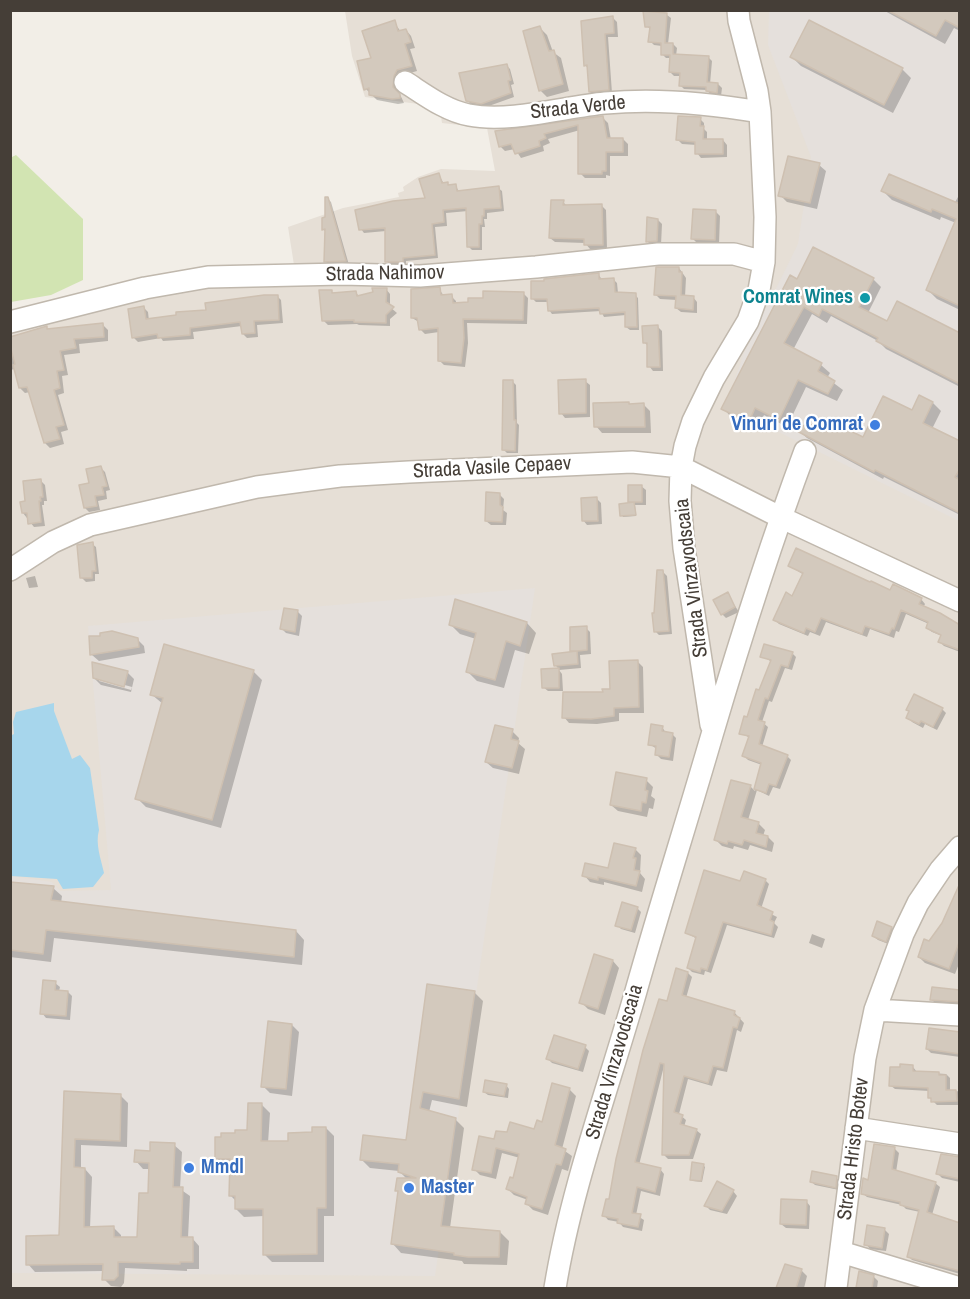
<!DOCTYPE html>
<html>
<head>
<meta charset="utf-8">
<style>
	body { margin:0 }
	#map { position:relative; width:970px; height:1299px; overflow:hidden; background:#f2eee7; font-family:"Archivo Narrow",sans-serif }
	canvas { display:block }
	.frame { position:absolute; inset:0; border:12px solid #453e37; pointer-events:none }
</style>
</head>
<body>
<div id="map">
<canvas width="970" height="1299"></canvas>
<div class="frame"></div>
</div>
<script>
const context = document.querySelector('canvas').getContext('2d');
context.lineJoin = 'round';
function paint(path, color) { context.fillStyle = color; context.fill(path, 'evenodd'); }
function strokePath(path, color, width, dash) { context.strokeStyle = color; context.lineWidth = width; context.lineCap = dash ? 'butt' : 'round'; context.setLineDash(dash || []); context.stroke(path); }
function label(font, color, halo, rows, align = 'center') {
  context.font = font + ' "Archivo Narrow",sans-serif'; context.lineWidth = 4.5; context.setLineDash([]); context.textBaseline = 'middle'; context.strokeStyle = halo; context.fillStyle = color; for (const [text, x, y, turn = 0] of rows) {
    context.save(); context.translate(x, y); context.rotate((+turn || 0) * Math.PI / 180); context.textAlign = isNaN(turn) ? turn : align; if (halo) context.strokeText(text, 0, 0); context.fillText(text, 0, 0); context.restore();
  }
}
paint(new Path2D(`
	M345,11H959V1288H11L10,312L294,265L288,227L343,208L399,197L398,193L404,191L403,187L418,177L441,169L495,171L487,128L442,123L440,111L426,105L365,97L352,56Z`), '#e6dfd6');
paint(new Path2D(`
	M769,11H959V521L726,406L744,353L798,244L811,157L768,45Z
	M535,588L435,1276L11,1273V876L52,882L60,891L111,890L88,626Z`), '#e5e0dc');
paint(new Path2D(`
	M16,155L83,219V280L51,295L11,302L10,158Z`), '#d2e4b2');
paint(new Path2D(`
	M54,703V711L72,759L80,755L90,768L99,830C95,844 101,859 104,873L93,887L63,889L57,879L11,876L10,736L14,734L13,722L16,712Z`), '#a7d6ec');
paint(new Path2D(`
	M883,10H960V31L954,28L945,44Z
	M667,15L671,18L668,44H673L677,48L676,56L708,57L712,61L710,84H718L722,88L721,96L711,95L707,90L684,89L680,85L681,76H674L670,72L671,58H666L662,54V46L654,45L650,41L651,30L647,26Z
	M613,18L617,22L618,37H608L612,93L594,95L590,92L589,69L585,65Z
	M394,22L401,32L406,30L411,36L415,48L410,49L417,71L403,75L397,88L404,103L398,104L377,100L366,89L373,59Z
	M540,28L547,35L553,52L561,58L569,91L547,97L540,90Z
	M792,57L902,69L911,78L893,113L801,66Z
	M506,65L510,69L514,84L511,85L514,97L486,107L472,105L467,100Z
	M603,118L608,123L611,140L623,139L628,144V156H610V176L606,175V178H585L580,173V130L548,139L550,143L543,146L544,151L521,158L515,149L505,151L500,146Z
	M700,119L704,123V129L707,132V141L723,140L727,145V157L701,158L697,153V145L682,144L678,140Z
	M819,165L826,171L817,209L787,202L780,195Z
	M439,175L444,184L456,186L459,192L498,188L502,191L504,211L487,213V219H484L485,227H482V250H472L468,246V211L446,213L447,226L435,227L438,258L406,261V265H390L387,261L386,231L364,233L361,229L427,199Z
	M883,191L954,204L958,197L960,198V310L937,299L928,290L956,223L941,217L940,220L892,200Z
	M327,198L331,202L349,265H329L325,261L326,232L323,229L326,218Z
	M563,202L567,206L601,205L606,210L607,249H590L585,243L555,242L550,238Z
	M716,212L720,216L719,244L697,243L693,239Z
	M658,220L662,224L661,245L652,246L648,242Z
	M679,268L686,278L685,297H693L697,302V313L681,312L676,308L677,300L660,299L656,295Z
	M599,275L602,280H614L617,283L618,293L635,295L638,298L639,330H630L626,327V315L604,317L601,311L552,314L549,310V302H536L533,299Z
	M873,279L881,287L868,313L887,323L960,335V387L886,349L878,341L831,316L827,323L812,314L793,350L821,365L830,373L827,378L843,390L837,401L806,387L787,427L764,415L757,429L731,417L723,408L797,281Z
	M386,289L390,294V307L397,313L390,319V326L359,325L357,324L328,325L323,320L331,291L334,294L355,292L360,297Z
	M439,289L444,296H451L456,301V304L523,293L528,298L527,324L467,323L468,343L465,367L444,365L439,360V332L425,334L420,329L419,322L412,318Z
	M277,296L281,300L283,323L257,325L258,337L247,338L243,334L242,326L193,332L194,339L163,341L161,338L138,342L134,338L144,308L148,312L149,321L207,311Z
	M103,325L108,330V341L79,344L80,353L64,355L68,375L62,376L64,393L58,395L68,430L61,432L64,444L50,448L45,443L30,392L25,393L20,388L15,369L10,370V337L46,328L49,331Z
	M658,327L662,331L663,371H653L649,366V347L645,343Z
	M512,381L516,385L517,423L519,425L518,453H507L504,450Z
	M585,381L590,385V417L565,418L561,413Z
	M920,397L933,403L941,411L932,429L960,443V515L884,477L883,479L807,438L799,431L864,439L913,412Z
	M643,404L650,411L651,433H602L596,426Z
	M100,467L105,472L110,490L106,491L107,499L98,501L100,510L89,512L85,508L91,484Z
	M41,481L45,485L47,501H44V505H42L45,526L34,527L23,513L27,503Z
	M641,486L646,490V505H635L636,516L623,517L622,515L632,504L630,501Z
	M499,494L504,499L503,510L507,513L506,525H491L486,521Z
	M597,499L601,503L602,524L587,525L583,520Z
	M92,544L96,547L99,574H95V581L86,582L82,578Z
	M790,566L921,599L925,604L923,608L960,625V652L944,646L939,641L942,636L932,632L927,628L929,624L906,614L899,632L896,631L894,638L870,629L867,637L826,622L820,636L810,632L808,636L779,624L774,619L792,598L804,575Z
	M663,572L667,576L672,634L659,635L656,632Z
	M35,576L38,587L29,588L26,578Z
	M727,594L739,612L726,618L722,614Z
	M298,612L302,616L299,636L286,633L282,629Z
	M527,623L536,633L529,654L515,650L504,688L477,681L467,671L476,639L460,634L450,624Z
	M586,628L590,632L591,654L580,655L581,668L559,670L562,674L563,691H548L543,687V670L559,669L556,666L574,653L572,651Z
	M137,639L144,646L145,653L99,661L92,655Z
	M792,653L796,657L792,670L785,668L772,702L769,701L762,722L768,727L762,747L787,756L791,760L780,789L773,787L769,796L757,790L748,820L759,824L765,830L763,836L768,837L774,843L772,852L750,845L748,850L734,846L733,849L722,846L716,840L750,786L755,791L762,765L748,760L744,756L750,738L741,733L772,662L762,656Z
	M637,661L643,667L644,713H619V721L597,724L569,723L564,717L612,690Z
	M253,671L262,680L221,828L146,807L137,798L163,704L151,694Z
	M127,672L134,679L131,692L101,685L94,678ZM99,678L132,687L131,690L99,681Z
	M907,709H942L946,713L937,730L925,724L923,728L912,722L908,717L910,712Z
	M662,727L666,733L672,734L676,738L673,761L661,759L657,755V749L649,744Z
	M512,731L519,738L518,743L525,749L519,774L493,768L486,762Z
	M646,780L653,787L651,796L655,799L653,809L649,808L647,817L618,811L611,805Z
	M635,849L641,855L640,873L645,879L642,892L604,882V885L590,882L584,875L609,870Z
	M765,880L769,884L761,909L777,917L774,923L778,927L774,938L727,925L711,973L705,971L704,975L692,972L688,968L697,939L687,933L741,883Z
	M10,883L53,888L62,896L61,903L296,931L304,940L302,965L54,938L51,962L10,957Z
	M960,899V961L955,974L925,963L919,957Z
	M637,908L641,912L635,933L621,929L617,925Z
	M892,928L896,932L891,945L878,940L873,936Z
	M812,934L825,939L822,948L809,943Z
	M613,961L619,968L605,1015L588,1009L581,1002Z
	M688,973L692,977L686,998L734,1012L744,1023L741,1032L737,1030L727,1072L717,1070L712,1086L688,1079L679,1114L686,1120L684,1127L696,1130L701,1134L693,1159H668L664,1155V1066L639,1165L660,1169L664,1174L660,1196L641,1191L636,1215L644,1220L642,1231L623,1227L619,1222L608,1220L604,1215L610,1201L668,1003Z
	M55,983L60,987L59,991L68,992L72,996L70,1020L46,1018L42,1013Z
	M429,986L474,992L483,1001L467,1107L432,1100L429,1112L455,1119L464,1128L450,1228L500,1232L509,1241L507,1265L464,1264L462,1261L401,1253L393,1244L400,1193L397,1190L408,1180L399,1171L370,1168L361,1159L407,1142Z
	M960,991V1007L936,1004L932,1000Z
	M292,1025L299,1032L292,1096L270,1093L263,1086Z
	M960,1033V1057L931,1053L927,1049Z
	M585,1047L589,1051L583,1072L552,1063L548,1059Z
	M913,1067L917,1072L946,1074L950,1078V1092L960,1091V1105H937L930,1098L929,1091L895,1089L890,1085Z
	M506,1085L509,1089L508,1098L488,1095L484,1092Z
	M570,1090L576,1096L562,1149L572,1156L568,1171L562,1169L548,1215L533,1210L527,1204L528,1200L514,1195L508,1189L514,1180L520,1158L502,1153L496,1179L480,1175L474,1169L495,1141L508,1133L535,1131Z
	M65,1092L121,1096L128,1103L127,1147L81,1145V1169H85L92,1177L90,1228H114L121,1235V1238H138L149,1195L150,1169H143L136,1161L152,1153L174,1145L182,1152L180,1189L190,1196L188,1238H192L199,1246V1269H187V1271L125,1268L124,1283L121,1287L111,1286L104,1279V1271L35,1272L28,1264L60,1236Z
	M262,1105L270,1113L268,1143L290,1142L326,1128L334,1136V1216H324V1262H272L264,1254V1216L244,1217L236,1209V1201L231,1196V1166H225L217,1158L249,1132Z
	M894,1148L899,1153L896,1172L935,1183L940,1187L932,1215L960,1225V1274L912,1260L908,1256L920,1212L906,1209L902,1205L867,1197L862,1193Z
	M960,1158V1182L942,1178L938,1174Z
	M703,1165L705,1167L702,1182L693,1181L691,1179Z
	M836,1178L840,1181L839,1190L815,1185L812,1182Z
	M733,1191L737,1196L727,1214L710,1210L706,1206Z
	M806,1201L810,1206L809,1229L786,1228L781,1224Z
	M884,1229L889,1234L886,1251L870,1249L866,1244Z
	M786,1266L802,1271L807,1276L804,1288H778Z
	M860,1273L874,1277L878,1281L877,1288H857Z`), '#0003');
const building = new Path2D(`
	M887,10H960V28L945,20L936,36Z
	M643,11L667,13L665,43H673V54L709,56L707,82L718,83L717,93L706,91V87L679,86L680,73L669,72L670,55H661V43L648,42L650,27H645Z
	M613,16L614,33L605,34L609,90L589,92L587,65L584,66L581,21Z
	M395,20L398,31L406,29L411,42L405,44L412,66L397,70L394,76L393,87L400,94V98L392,99L369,95V88L364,90L357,61L371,58L362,31Z
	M809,20L903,68L884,105L790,57Z
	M540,26L549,51L554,50L563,84L539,91L523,31Z
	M507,64L511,80L508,81L511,93L481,104L466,101L459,73Z
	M603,116L607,138H623V152H606V171H602V174H578V125L544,134L546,138L539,141L540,146L515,154L511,144L499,147L495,131Z
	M678,116L701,117L700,126H704L703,139H723V154H695V142L676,140Z
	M788,156L820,163L810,203L778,196Z
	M439,173L442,183L448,182V185L456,184L457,191L499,186L501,208L484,209V216H482V224H479V247H467L466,208L443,210L444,222L432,224L435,255L403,258V262H385V228L359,230L355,210L393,201L425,198L419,179Z
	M889,174L960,204V306L926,290L956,219L932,209L931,212L881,191Z
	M325,197H328L346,261L324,262L325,229L322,230V218L325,217Z
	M551,200H564L563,205L602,204L603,245H584V239L549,238Z
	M693,209L716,210L715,240L691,239Z
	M647,217L658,219L657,241L646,242Z
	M813,247L874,278L859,307L887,321L897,301L960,333V384L876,341L878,338L822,309L819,316L804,307L784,343L822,363L818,371L835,381L828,394L798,380L779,420L755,408L749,422L721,409L790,275L797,279Z
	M656,267H679V272H682L681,295L694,296L693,310L675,308L676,296L654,295Z
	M599,273V279L614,278L615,292L636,293L637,327H625V312L600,314L599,308L548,311L547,299H531V281H544V279Z
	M440,287L441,295L452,294L453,303L468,302V298H483V291L524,292L523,320L463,319L464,338L461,363L438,361V328L419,330L417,318H411V289Z
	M372,288H387L386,302L394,307L386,315V323L354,322V320L322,321L319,290H332V293L356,291L357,296L373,292Z
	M264,295H278L279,320L254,321L255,333L242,334L240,322L190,328V335L158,338L157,334L132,338L128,309L144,306L146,319L176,315V312L206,310L205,303Z
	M103,323L104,337L74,339L76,348L60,351L64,370L57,371L60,388L54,390L64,425L56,427L60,439L44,443L27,387L19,388L13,365L15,364L10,346V337L47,326V329Z
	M658,325L660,367H647V343H643L642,326Z
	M586,379V413L559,414L558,380Z
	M503,380H513L514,420H516L515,451L502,450Z
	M919,395L933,402L923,423L960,441V469L955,477L960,480V513L875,470L874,472L797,431L807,423L823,430L828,420L863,437L883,396L912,410Z
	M629,402V404L644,403L645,427H594L593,403Z
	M101,466L107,486L102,487L104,495L95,496L97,506L84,508L79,485L89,483L86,469Z
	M41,479L43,497H40L41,501H39L41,522L28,524L27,513H22L20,502L25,501L23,481Z
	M628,485H642V502H628Z
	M486,492L500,493V505L503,507L502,522L485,521Z
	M597,497L598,521H582L581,498Z
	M634,502L636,515L620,516L619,504Z
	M93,542L96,571H92V578H80L77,545Z
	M796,548L870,582L871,581L890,590L893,584L922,598L919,604L940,613L960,625V650L938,642L941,635L926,628L928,622L901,610L894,629L892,628L889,634L865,626L862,634L821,618L815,632L806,628L804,633L773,620L786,592L792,596L803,573L788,566Z
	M657,570H663L669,631L654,632L652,613H654Z
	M728,592L735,607L721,615L713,600Z
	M455,599L527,622L520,646L506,641L495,680L466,672L476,633L449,625Z
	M284,608L298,610L295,632L280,629Z
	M587,626V650L577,651L578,664L554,666L552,654L577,651H570V627Z
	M112,631L138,638L139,647L90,655L89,636H100V633Z
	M164,644L254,670L212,820L135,799L163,698L150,695Z
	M764,644L793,652L788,667L781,665L768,699L765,698L758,720L765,722L759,744L788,755L776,786L769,784L766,793L754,789L761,763L742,756L749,736L739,734L744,716L747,717L756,689L759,690L771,660L760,657Z
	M638,660L639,707L614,708V716L591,719L562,718L563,692H603L602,689H610L609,661Z
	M92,662L128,671L124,687L93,678Z
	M559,668V688H542L541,669Z
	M914,694L943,708L933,727L921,721L919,724L906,718L909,711L906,710Z
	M651,724L663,726L662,731L673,733L669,757L655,755L656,746L648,745Z
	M495,725L513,729L511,739L519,741L512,768L485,762Z
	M616,772L647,778L645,790L648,791L646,803L642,802L641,811L610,805Z
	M731,780L751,785L741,817L759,822L756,833L768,836L766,847L744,840L742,845L728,841L727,844L714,840Z
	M614,843L636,848L633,858H636L634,870L640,871L636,886L598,877V880L582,876L585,863L608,868Z
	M704,870L740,881L744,871L766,879L757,905L773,912L770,920L774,922L771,935L723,922L707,970L701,968L700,972L687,968L696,937L685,933Z
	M10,882L54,886L51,900L296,930L294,957L46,930L43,954L10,950Z
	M960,883V940L949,969L918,957L924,939L929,941L942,923Z
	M622,902L638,907L631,930L615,926Z
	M877,921L892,927L886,942L872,936Z
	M594,954L613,960L598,1009L579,1003Z
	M676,968L688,972L682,995L735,1011L734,1015L740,1018L737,1028L733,1027L723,1068L713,1066L708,1083L684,1076L674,1112L683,1115L680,1124L697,1129L689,1155H662L664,1064L660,1063L635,1162L661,1168L655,1192L637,1187L632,1213L641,1214L638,1227L617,1223L618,1219L602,1216L606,1199H609L616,1159L643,1050L659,999L667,1001Z
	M43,980L56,981L55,990L68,991L66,1016L40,1014Z
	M427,984L475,991L459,1099L423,1092L420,1108L456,1118L441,1226L500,1231L499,1257H468L454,1255V1253L391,1244L398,1191H395L397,1178H416L398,1172L399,1164L360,1160L363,1135L406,1140Z
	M932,987L960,990V1002L930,1000Z
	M268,1021L292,1024L286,1089L261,1087Z
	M929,1028L960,1032V1054L926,1049Z
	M554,1035L586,1045L578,1069L546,1059Z
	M900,1064L913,1065V1071L939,1072V1075H946V1090H956L957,1101L931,1102V1098H928V1088L889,1086L890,1067H900Z
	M485,1080L507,1084L504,1096L483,1092Z
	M552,1083L570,1088L555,1145L566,1149L561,1165L556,1164L542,1209L525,1204L527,1197L506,1189L510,1177L513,1178L519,1154L496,1148L491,1173L472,1170L479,1136L494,1139L496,1131L507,1132L510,1122L534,1129L537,1120L542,1122Z
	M64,1091L121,1094L120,1141L75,1139L74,1167L85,1168L84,1227L114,1226V1237H137L139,1193H148L149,1163L134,1162L135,1150L150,1151V1142L175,1143L173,1187H183L181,1237H193V1262H180V1264L118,1262V1276L114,1280H102L103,1264L26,1265V1236L59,1235Z
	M248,1103H262L261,1141H288V1133L312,1132V1127H326V1208H317V1254L263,1255V1209H235V1196H229L230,1159H215V1137H221V1133H235V1130H247Z
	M874,1144L895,1147L892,1169L936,1182L927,1212L960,1223V1271L907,1257L919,1210L900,1205V1202L861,1194L863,1178L868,1180Z
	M941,1154L960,1157V1179L936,1174Z
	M692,1162L704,1164L701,1181L690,1180Z
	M812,1171L837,1176L836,1188L810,1182Z
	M717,1181L734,1190L722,1211L704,1206Z
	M781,1199L807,1200L806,1225L780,1224Z
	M867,1225L885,1228L882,1248L864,1245Z
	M785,1264L802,1269L796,1288H776Z
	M859,1271L874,1275L872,1288H856Z`);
paint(building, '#d3c9bd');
strokePath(building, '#cec0b1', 1.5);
const minor = new Path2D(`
	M405,82C424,94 446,111 469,115C509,123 564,107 605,103C658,98 708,103 760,112
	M10,322L145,288L208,277L342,274L420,276L536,267L658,254H734L764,262
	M10,570L53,542L90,525L257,487L340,476L409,472L632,462L681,467L780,517L960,601
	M711,725L684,548L680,501L681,467L685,446L693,421L714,378L748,321L759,290L764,262L765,217L760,112L757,91L739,21L738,10
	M875,1010L960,1015
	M856,1128L960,1144
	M841,1252L960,1288
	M555,1288C571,1189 608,1089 636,991C660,906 687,821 712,735C740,640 770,545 805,451
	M836,1288L865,1058L875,1010L903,934L918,903L941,869L960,847`);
strokePath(minor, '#c0b8ad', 24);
strokePath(minor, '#fff', 21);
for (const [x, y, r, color] of [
	[865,298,6,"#0f9aa8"],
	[875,425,6,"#3f7fe0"],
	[189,1168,6,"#3f7fe0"],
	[409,1188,6,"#3f7fe0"]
]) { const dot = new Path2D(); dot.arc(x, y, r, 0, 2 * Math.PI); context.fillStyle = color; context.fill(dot); strokePath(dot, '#fff', 2); }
label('20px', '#453e37', '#fff', [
	["Strada Verde",578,108,-6],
	["Strada Nahimov",385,274,-1],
	["Strada Vasile Cepaev",492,468,-3],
	["Strada Vinzavodscaia",692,578,-97],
	["Strada Vinzavodscaia",615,1062,-74],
	["Strada Hristo Botev",854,1149,-83]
]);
label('bold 20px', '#0d838f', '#fff', [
	["Comrat Wines",853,298]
], 'right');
label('bold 20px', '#366cbe', '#fff', [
	["Vinuri de Comrat",863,425,"right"],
	["Mmdl",201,1168],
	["Master",421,1188]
], 'left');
</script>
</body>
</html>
